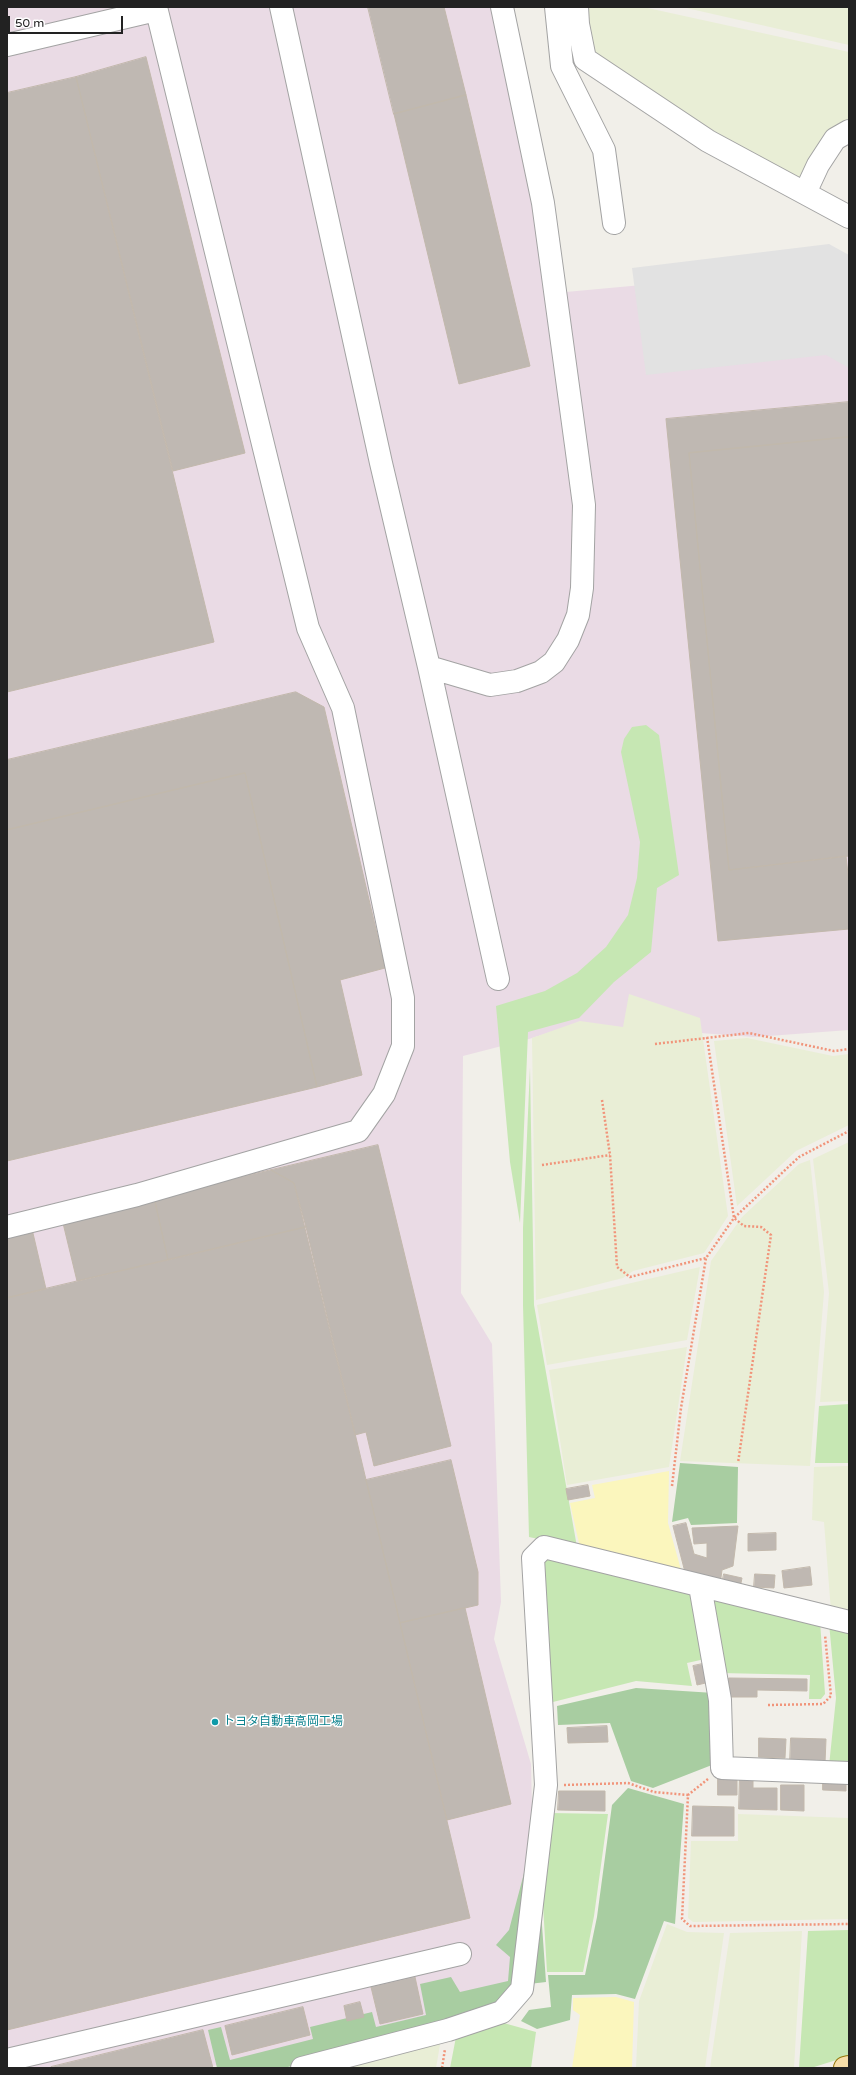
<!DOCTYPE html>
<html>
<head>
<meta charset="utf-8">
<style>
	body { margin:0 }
	#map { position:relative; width:856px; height:2075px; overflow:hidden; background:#f1efe9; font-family:"Varela Round",sans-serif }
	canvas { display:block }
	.frame { position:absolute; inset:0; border:8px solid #222; pointer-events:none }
	.scale { position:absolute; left:8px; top:16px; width:115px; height:18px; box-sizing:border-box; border:2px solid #222; border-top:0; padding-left:5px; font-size:12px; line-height:14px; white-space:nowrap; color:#222; -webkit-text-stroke:3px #fff; paint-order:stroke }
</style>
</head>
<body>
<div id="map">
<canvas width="856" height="2075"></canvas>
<div class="frame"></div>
<div class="scale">50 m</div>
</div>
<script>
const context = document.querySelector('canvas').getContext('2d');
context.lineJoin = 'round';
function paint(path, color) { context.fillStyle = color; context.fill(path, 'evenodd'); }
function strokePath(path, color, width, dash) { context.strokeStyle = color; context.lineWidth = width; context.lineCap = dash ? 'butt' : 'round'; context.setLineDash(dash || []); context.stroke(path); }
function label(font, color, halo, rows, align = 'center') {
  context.font = font + ' "Varela Round","Noto Sans JP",sans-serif'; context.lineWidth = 3; context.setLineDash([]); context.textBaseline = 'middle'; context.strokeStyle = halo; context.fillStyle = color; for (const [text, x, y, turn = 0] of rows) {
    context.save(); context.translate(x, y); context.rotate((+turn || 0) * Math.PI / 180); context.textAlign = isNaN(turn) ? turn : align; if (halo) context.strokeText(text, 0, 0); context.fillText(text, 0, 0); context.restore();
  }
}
paint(new Path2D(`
	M7,7H514L544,294L849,266V1030L755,1037L577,1024L529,1039L463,1056L461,1293L492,1344L501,1602L494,1639L531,1764L533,1852L525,1994L204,2068H7Z`), '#eadbe5');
paint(new Path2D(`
	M587,7H643L849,52V122L801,180L693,119L591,52Z
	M682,7H849V45Z
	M629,994L700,1018L728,1216L704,1253L633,1271L623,1278L536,1300L532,1038L580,1021L623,1027Z
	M747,1038L833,1056L849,1054V1125L796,1151L737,1206L714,1041Z
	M849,1142V1401L820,1402L829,1293L813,1159Z
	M810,1160L824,1292L810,1466L680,1461L711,1261L742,1217L799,1164Z
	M700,1267L687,1340L547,1365L537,1305Z
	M687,1347L669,1467L567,1485L549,1370Z
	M849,1466V1615L831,1611L824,1522L812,1520L814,1467Z
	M738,1814L849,1818V1919L693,1922L688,1918L691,1841H738Z
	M667,1924L687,1932L724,1933L705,2068H636L639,2001Z
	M802,1931L794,2068H710L730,1933Z
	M441,2039L436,2068H325Z`), '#e9eed6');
paint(new Path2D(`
	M646,725L659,735L679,875L657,888L651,952L614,982L579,1018L528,1032L520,1223L510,1162L496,1006L545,991L577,973L606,947L628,915L637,878L640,842L621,752L624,739L632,727Z
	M530,1067L534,1305L577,1547L529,1537L523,1305V1228Z
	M849,1404V1463H815L819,1406Z
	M547,1556L694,1593L705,1659L687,1663L692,1686L636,1681L549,1703L541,1561Z
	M708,1594L820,1621L825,1694L821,1699H809L810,1675L721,1673Z
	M829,1623L849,1628V1767L829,1766L836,1698Z
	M550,1813L608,1814L594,1916L583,1972H547L541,1871Z
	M849,1930V2056L811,2068H799L808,1931Z
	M500,2022L536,2032L531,2068H450L456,2037Z`), '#c6e7b3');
paint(new Path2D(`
	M680,1463L738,1467L737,1523L691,1525L688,1518L672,1522Z
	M636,1688L714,1693L717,1763L653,1788L631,1781L610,1723L558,1725L557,1706Z
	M628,1788L684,1804L675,1924L664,1921L635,1999L616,1994L572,1995L570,2020L537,2029L521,2021L529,2010L551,2007L548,1975H585L597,1917L612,1805Z
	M528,1858L518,1987L499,2009L448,2026L284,2068H217L208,2030L221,2027L230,2060L313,2039L310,2027L372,2012L376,2027L426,2015L420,1984L451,1977L460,1992L508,1981L510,1957L496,1945L509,1930Z
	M539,1883L546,1982L529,1984Z`), '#a8cda1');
paint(new Path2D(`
	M669,1471L668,1523L683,1577L580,1548L570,1503L595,1498L592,1485Z
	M616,1997L634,2002L632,2068H572L580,2015L573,2010V1998Z`), '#fbf6bd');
paint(new Path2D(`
	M829,244L849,255V368L826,355L646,375L632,268Z`), '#e2e2e2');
const building = new Path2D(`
	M368,7H444L466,95L394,114Z
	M146,57L245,453L173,471L76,77Z
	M76,77L214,642L7,692V93Z
	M466,95L530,366L459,384L394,114Z
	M849,402V437L689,453L729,870L846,856L849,883V929L718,941L666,419Z
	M849,437V856L729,870L689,453Z
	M296,692L324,707L385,968L340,980L362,1075L317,1087L245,773L7,830V760Z
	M245,773L317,1087L7,1161V830Z
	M378,1145L451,1446L374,1466L366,1432L355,1435L294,1183L271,1170Z
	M271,1170L294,1183L306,1227L168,1260L154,1197Z
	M154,1197L168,1260L77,1281L62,1219Z
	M306,1227L470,1918L7,2030V1298Z
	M32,1229L46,1289L7,1298V1234Z
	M451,1460L478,1572V1605L400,1623L366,1480Z
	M588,1485L590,1496L568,1500L566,1489Z
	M686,1523L694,1554L707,1558V1543L694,1544L692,1528L738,1526L733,1566L722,1570L720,1585L686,1576L673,1526Z
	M776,1533V1550L748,1551V1534Z
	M810,1567L812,1585L784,1588L782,1571Z
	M724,1574L742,1578L740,1588L722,1584Z
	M755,1574L775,1575L774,1588L754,1587Z
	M465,1608L511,1804L447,1820L400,1623Z
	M707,1663L710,1682L697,1685L693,1666Z
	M729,1678L807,1679V1691L757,1690V1697H729Z
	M607,1726L608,1742L568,1743L567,1728Z
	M759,1738L786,1739L785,1758L759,1757Z
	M791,1738L826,1739L825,1763L790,1762Z
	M718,1773H737V1795H718Z
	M740,1774H753V1788H777V1810L739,1809Z
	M823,1779H846V1791L823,1790Z
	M781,1785H804V1811L781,1810Z
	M559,1791H605V1811L558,1810Z
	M693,1806L734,1807V1836H692Z
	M415,1977L423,2014L380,2024L371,1987Z
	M360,2002L364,2017L347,2021L344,2006Z
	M303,2007L310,2035L232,2055L225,2026Z
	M203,2030L213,2068H51V2067Z`);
paint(building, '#bfb8b2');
strokePath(building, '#c2b8ac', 1);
const minor = new Path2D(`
	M281,7L381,463L429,667L498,979
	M556,7L562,66L604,150L614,223
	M577,7L578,24L585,59L708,141L849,217
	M7,45L156,10
	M805,193L818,165L835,139L849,131
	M429,667L490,685L517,681L541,672L554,662L568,640L578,615L582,588L584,505L576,445L543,203L502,7
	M7,1227L137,1195L358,1131L384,1094L403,1046V998L343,708L308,628L156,7
	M700,1586L720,1700L722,1768L849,1773
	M7,2060L460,1954
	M302,2068L448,2030L502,2012L522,1989L546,1785L533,1558L544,1547L849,1622`);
const major = new Path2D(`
	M845,2068L849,2067`);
strokePath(minor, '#a3a3a3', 24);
strokePath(major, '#95780a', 24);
strokePath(new Path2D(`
	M707,1037L734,1218L744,1226L761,1227L771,1235L738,1463
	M655,1044L749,1033L834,1051L849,1049
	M602,1100L610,1155L617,1267L630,1277L706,1258
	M542,1165L610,1155
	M672,1486L681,1408L706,1258L734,1218L799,1157L849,1131
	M768,1705L823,1704L831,1696L825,1635
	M708,1779L688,1795L682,1919L690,1926L849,1924
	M564,1785L628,1783L654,1792L688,1795
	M442,2068L445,2049`), '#f1947a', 2.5, [2, 2]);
strokePath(minor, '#fff', 22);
strokePath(major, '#f6dea9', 22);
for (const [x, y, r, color] of [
	[215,1722,4,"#0f9aa8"]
]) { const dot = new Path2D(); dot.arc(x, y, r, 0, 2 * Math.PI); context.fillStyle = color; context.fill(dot); strokePath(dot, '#fff', 1.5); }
label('12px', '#0d838f', '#fff', [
	["トヨタ自動車高岡工場",223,1722]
], 'left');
</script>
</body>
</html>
